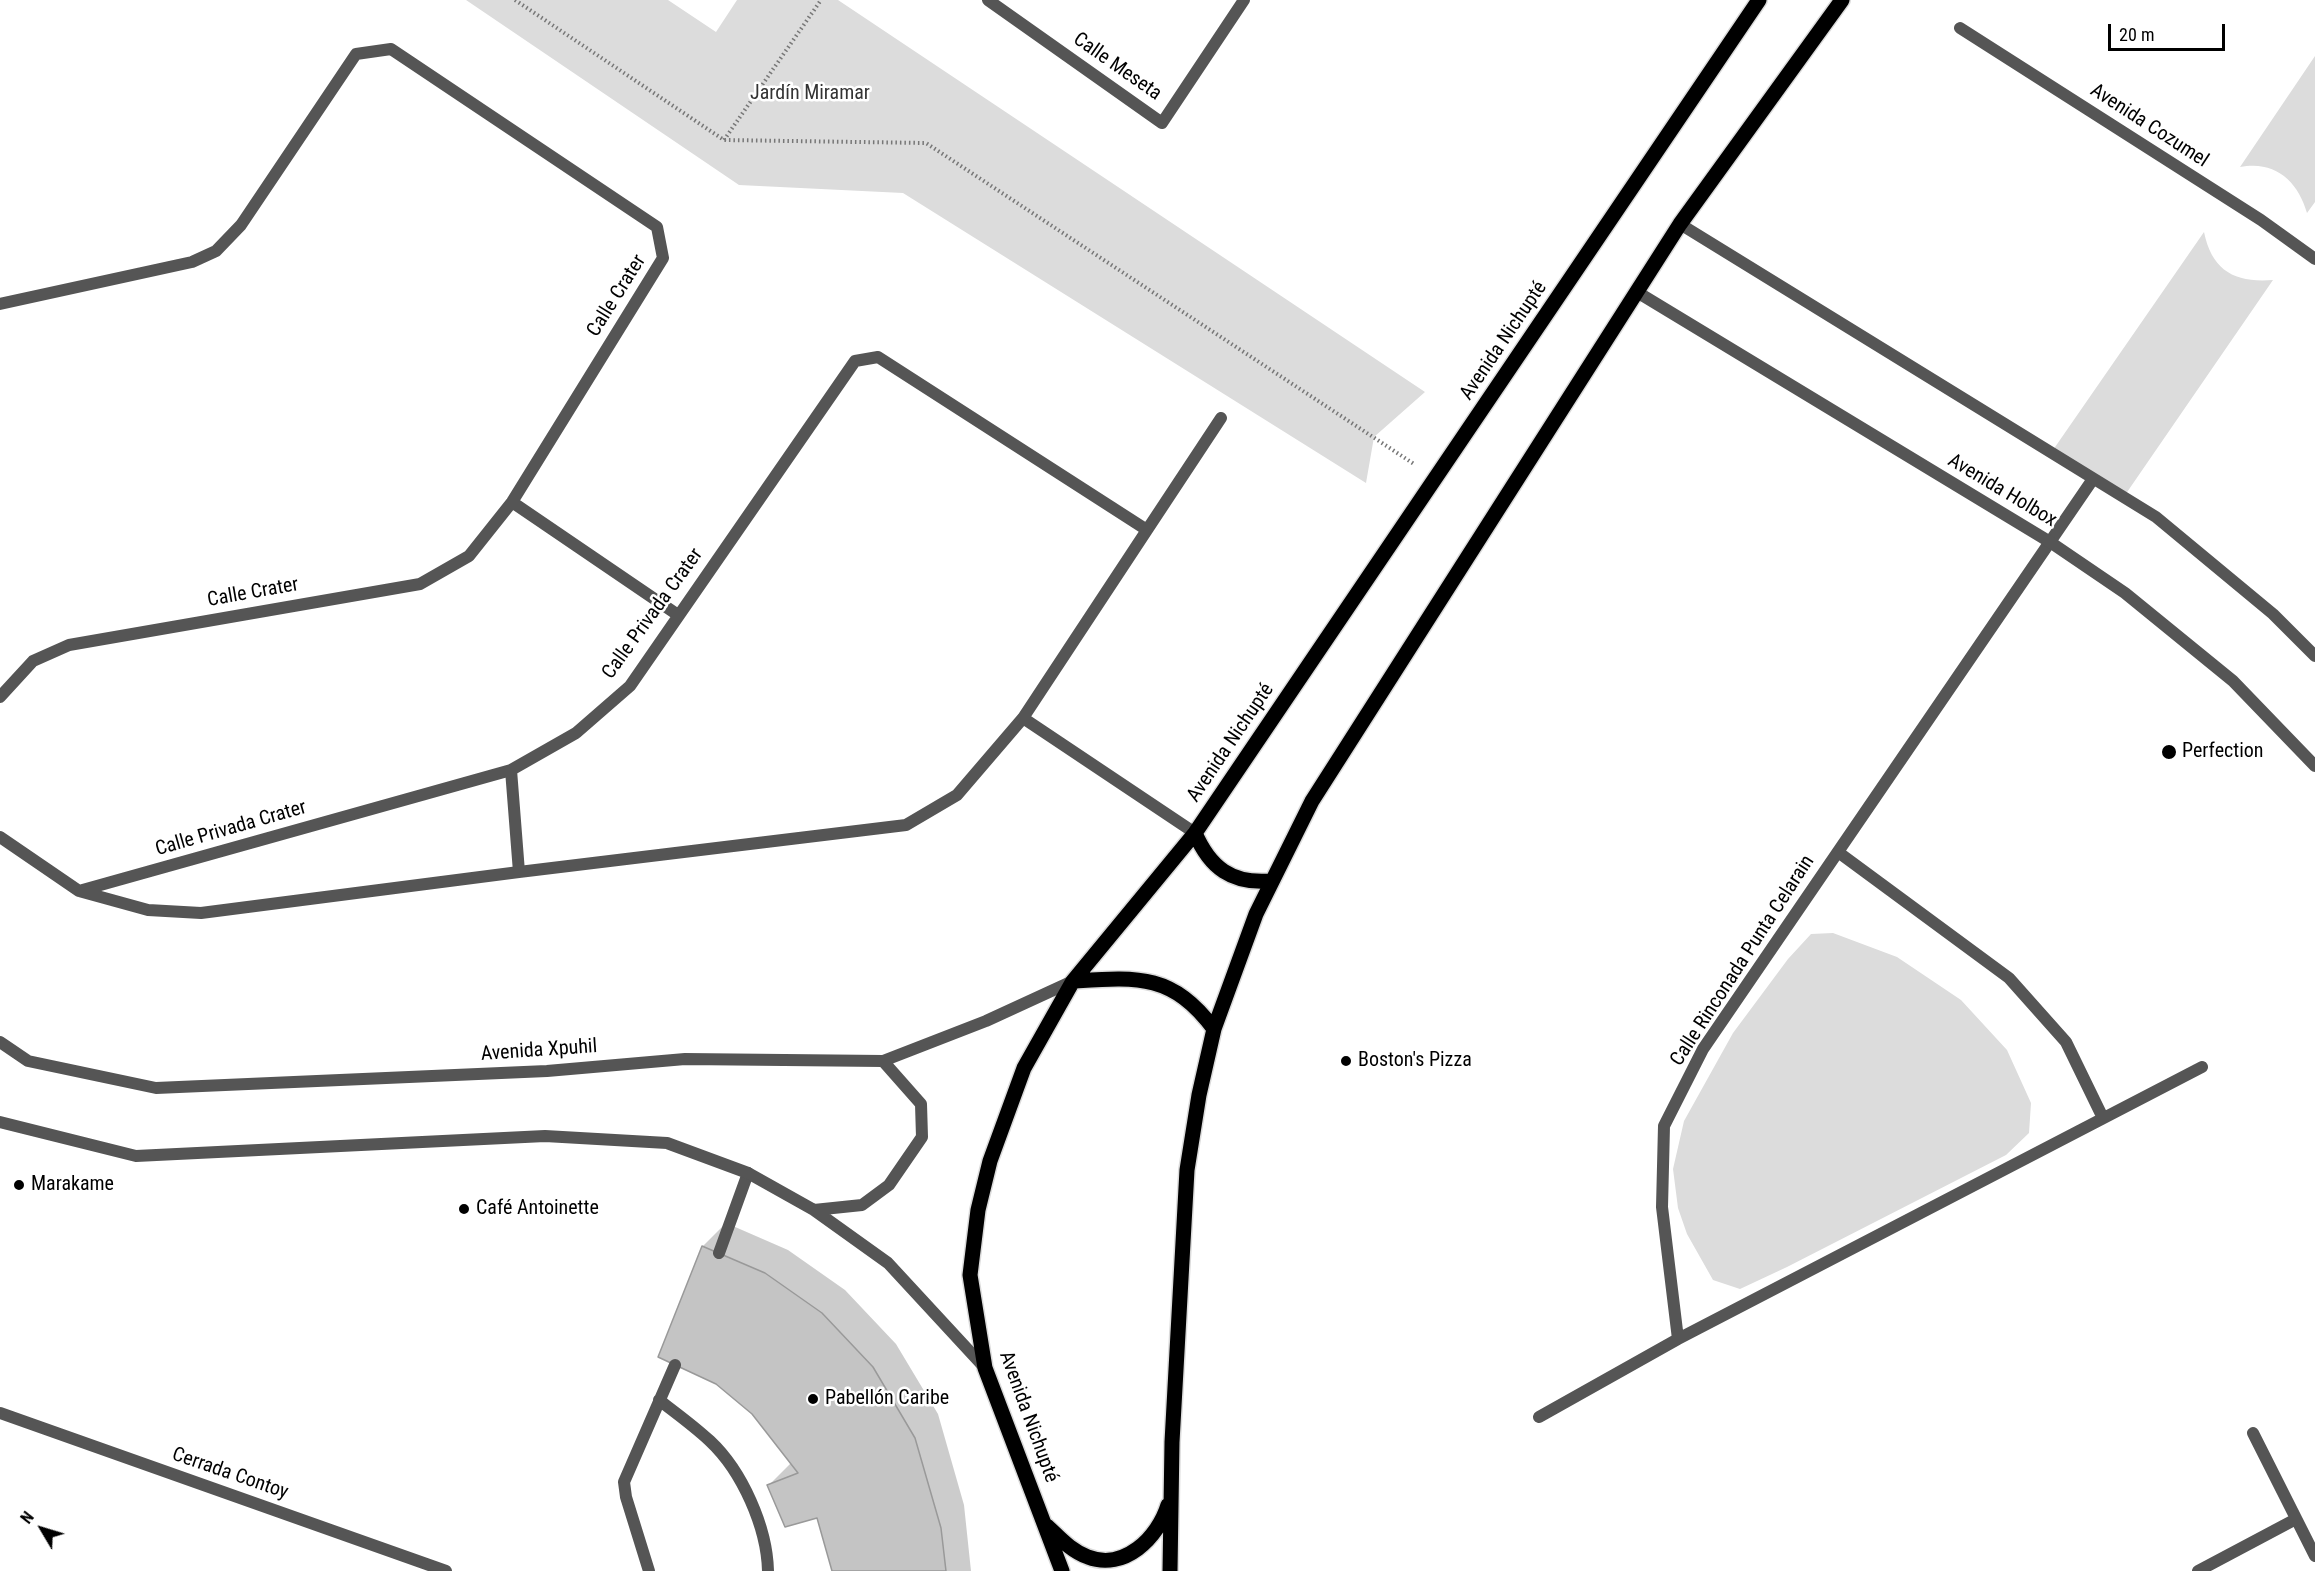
<!DOCTYPE html>
<html>
<head>
<meta charset="utf-8">
<style>
	body { margin:0 }
	#map { position:relative; width:2315px; height:1571px; overflow:hidden; background:#fff; font-family:"Roboto Condensed",sans-serif }
	canvas { display:block }
	.north { position:absolute; left:12px; top:1499px; width:60px; height:60px; -webkit-text-stroke:4px #fff; paint-order:stroke; rotate:308deg; font-size:16px; font-weight:700; line-height:24px; text-align:center; color:#000 }
	.north::after { content:''; display:block; margin:auto; width:21px; height:27px; background:#000; clip-path:polygon(50% 0,100% 100%,50% 72%,0 100%) }
	.scale { position:absolute; left:2108px; top:24px; width:117px; height:27px; box-sizing:border-box; border:3px solid #000; border-top:0; padding-left:8px; font-size:18px; line-height:21px; white-space:nowrap; color:#000; -webkit-text-stroke:4px #fff; paint-order:stroke }
</style>
</head>
<body>
<div id="map">
<canvas width="2315" height="1571"></canvas>
<div class="north">N</div>
<div class="scale">20 m</div>
</div>
<script>
const context = document.querySelector('canvas').getContext('2d');
context.lineJoin = 'round';
function paint(path, color) { context.fillStyle = color; context.fill(path, 'evenodd'); }
function strokePath(path, color, width, dash) { context.strokeStyle = color; context.lineWidth = width; context.lineCap = dash ? 'butt' : 'round'; context.setLineDash(dash || []); context.stroke(path); }
function label(font, color, halo, rows, align = 'center') {
  context.font = font + ' "Roboto Condensed",sans-serif'; context.lineWidth = 5; context.setLineDash([]); context.textBaseline = 'middle'; context.strokeStyle = halo; context.fillStyle = color; for (const [text, x, y, turn = 0] of rows) {
    context.save(); context.translate(x, y); context.rotate((+turn || 0) * Math.PI / 180); context.textAlign = isNaN(turn) ? turn : align; if (halo) context.strokeText(text, 0, 0); context.fillText(text, 0, 0); context.restore();
  }
}
paint(new Path2D(`
	M466,0H668L716,32L737,0H838L1425,392L1374,437L1366,483L903,193L739,185Z
	M2315,56V202L2307,213C2298,181 2275,160 2240,167Z
	M2204,232C2212,271 2235,283 2273,280L2123,498L2053,450Z
	M1833,933L1897,957L1961,1000L2007,1050L2031,1103L2029,1133L2006,1155L1787,1267L1740,1289L1713,1280L1687,1234L1678,1208L1673,1169L1684,1121L1733,1033L1788,959L1811,934Z`), '#dcdcdc');
paint(new Path2D(`
	M726,1223L788,1250L845,1290L896,1344L938,1414L964,1505L971,1571H833L818,1516L769,1485L792,1462L753,1413L717,1383L660,1356L703,1246Z`), '#0003');
const building = new Path2D(`
	M702,1246L765,1273L822,1313L873,1367L915,1438L941,1528L946,1571H832L817,1518L785,1527L767,1485L798,1473L752,1414L716,1384L658,1357Z`);
paint(building, '#c4c4c4');
strokePath(building, '#999', 1.5);
const primary = new Path2D(`
	M1195,833C1210,868 1232,884 1270,881
	M1073,981C1137,977 1172,973 1214,1029
	M1047,1526C1060,1538 1071,1551 1088,1557C1124,1571 1158,1538 1168,1505
	M1062,1571L985,1368L970,1275L978,1210L990,1161L1024,1068L1073,981L1195,833L1759,0
	M1170,1571L1172,1442L1187,1170L1199,1095L1214,1029L1256,914L1312,801L1680,224L1842,0`);
strokePath(primary, '#dbdbdb', 18);
strokePath(new Path2D(`
	M515,0L724,140L926,143L1414,464
	M724,140L821,0`), '#777', 4, [1.5, 3]);
strokePath(new Path2D(`
	M719,1253L748,1173
	M659,1400C676,1413 694,1426 710,1441C742,1471 767,1527 768,1571
	M649,1571L626,1497L624,1482L675,1365`), '#555', 12);
strokePath(new Path2D(`
	M988,0L1162,123L1244,0
	M1960,28L2261,220L2315,259
	M0,304L192,262L216,251L241,225L356,54L391,49L657,227L663,258L512,502L469,556L420,584L69,645L33,661L0,697
	M878,357L1147,530L1023,718L957,795L906,825L519,872L201,913L148,910L79,891L511,770L576,733L630,686L855,361Z
	M512,502L678,615
	M1147,530L1221,418
	M1023,718L1195,833
	M511,770L519,872
	M0,837L79,891
	M1838,852L2009,978L2066,1042L2103,1118
	M1678,1339L1662,1207L1664,1126L1703,1049L2093,479
	M0,1413L446,1571
	M1539,1417L1678,1339L2202,1067
	M2253,1433L2315,1556
	M2198,1571L2296,1519`), '#555', 12);
strokePath(new Path2D(`
	M1680,224L2156,517L2273,614L2315,656
	M1637,292L2050,542L2125,593L2233,681L2315,766
	M0,1042L28,1061L156,1088L547,1071L685,1059L883,1061L986,1021L1073,981
	M0,1122L136,1156L545,1136L667,1143L748,1173L814,1210L888,1263L985,1368
	M814,1210L862,1205L889,1185L922,1137L921,1104L883,1061`), '#555', 12);
strokePath(primary, '#000', 15);
for (const [x, y, r, color] of [
	[2169,752,8,"#000"],
	[1346,1061,6,"#000"],
	[19,1185,6,"#000"],
	[464,1209,6,"#000"],
	[813,1399,6,"#000"]
]) { const dot = new Path2D(); dot.arc(x, y, r, 0, 2 * Math.PI); context.fillStyle = color; context.fill(dot); strokePath(dot, '#fff', 2); }
label('20px', '#000', '#fff', [
	["Calle Meseta",1117,67,35],
	["Avenida Cozumel",2149,126,33],
	["Calle Crater",617,296,-58],
	["Avenida Nichupté",1504,341,-56],
	["Avenida Holbox",2002,491,31],
	["Calle Crater",253,593,-10],
	["Calle Privada Crater",653,614,-54],
	["Avenida Nichupté",1231,743,-56],
	["Calle Privada Crater",231,829,-16],
	["Calle Rinconada Punta Celarain",1743,961,-57],
	["Avenida Xpuhil",539,1051,-4],
	["Avenida Nichupté",1028,1417,70],
	["Cerrada Contoy",230,1474,19]
]);
label('20px', '#333', '#fff', [
	["Jardín Miramar",810,94]
]);
label('20px', '#000', '#fff', [
	["Perfection",2182,752],
	["Boston's Pizza",1358,1061],
	["Marakame",31,1185],
	["Café Antoinette",476,1209],
	["Pabellón Caribe",825,1399]
], 'left');
</script>
</body>
</html>
